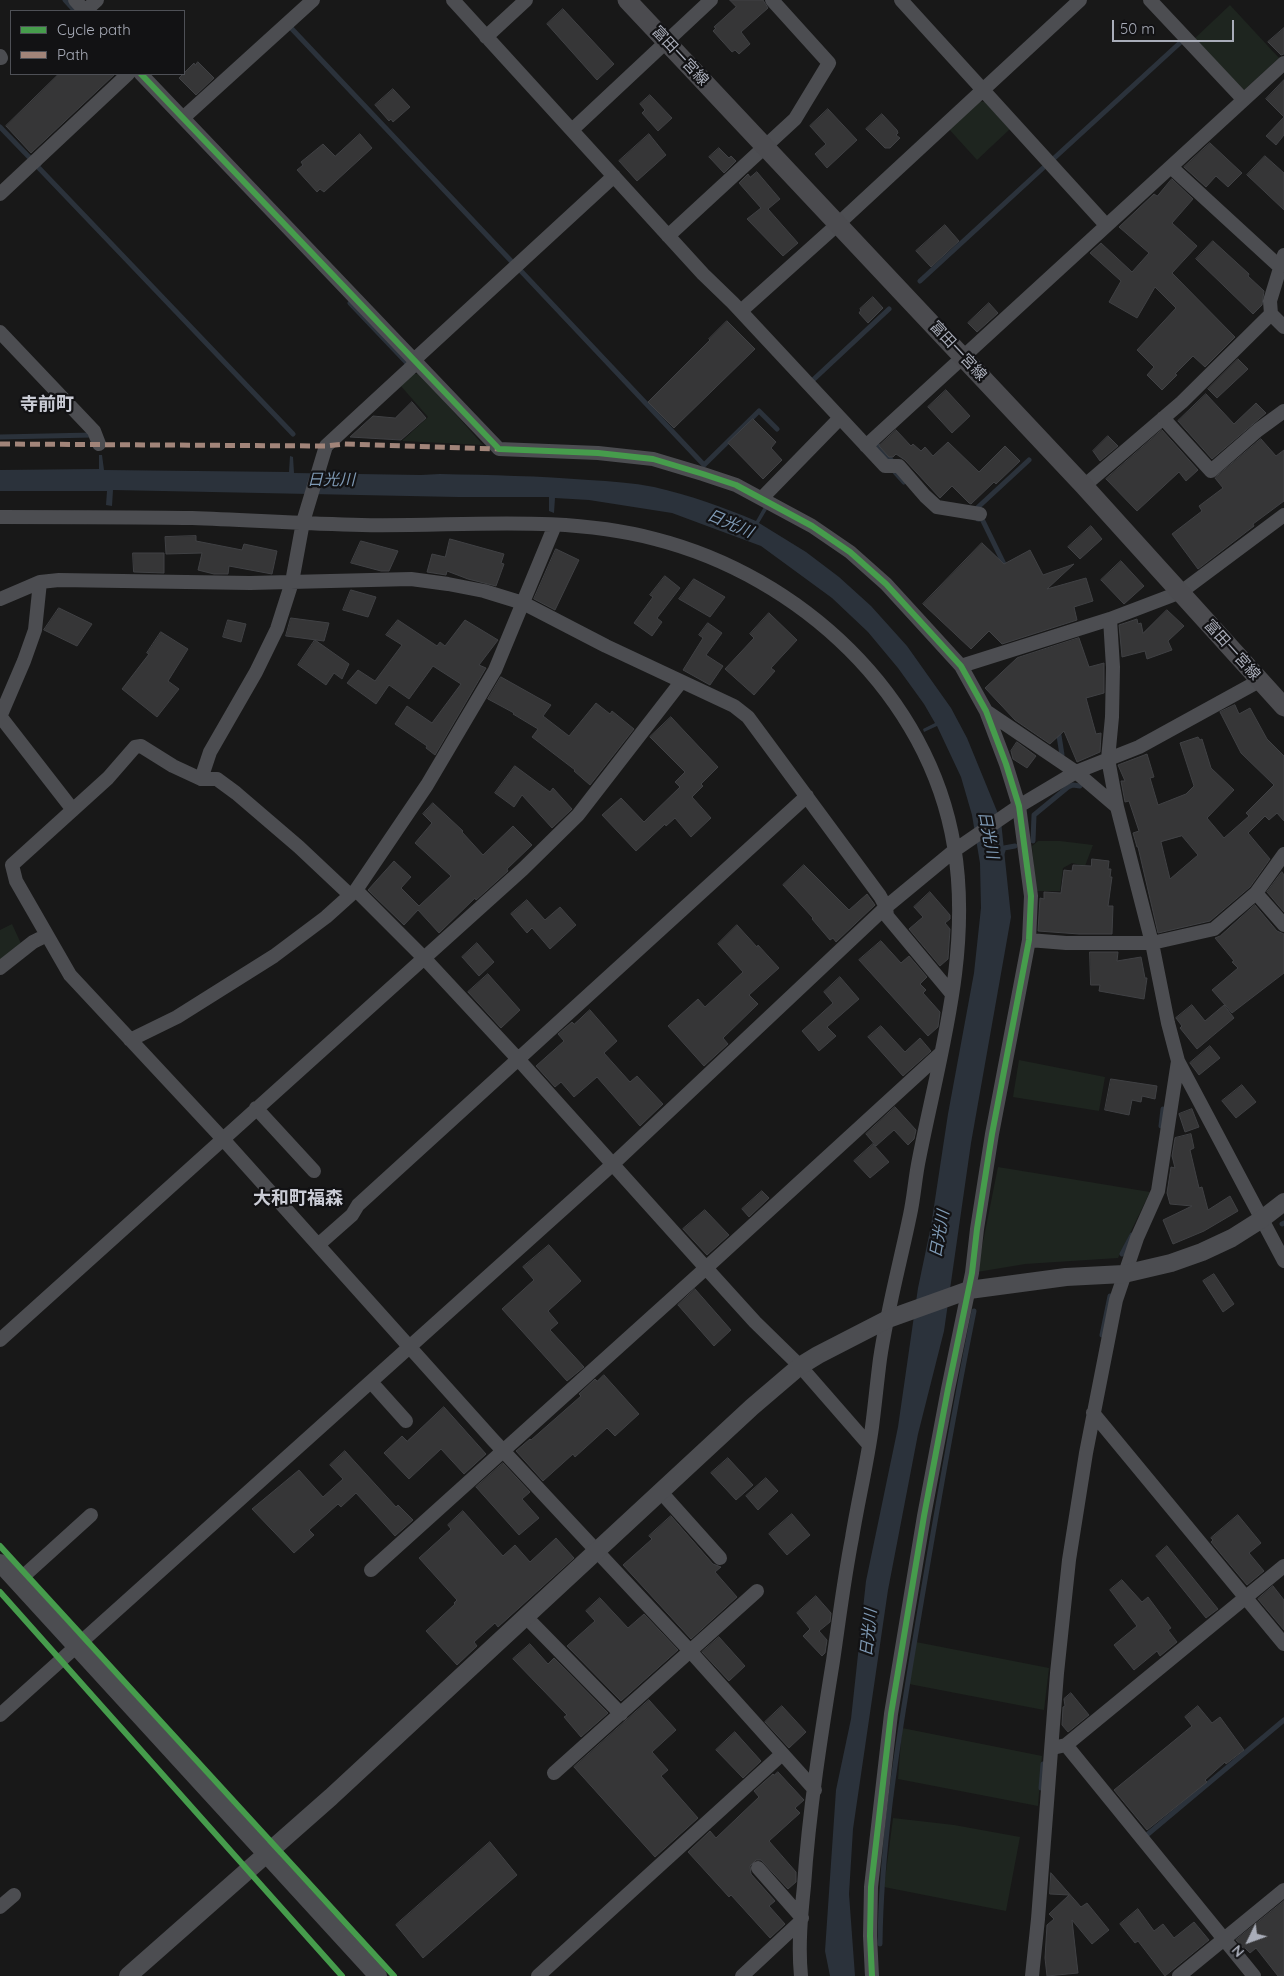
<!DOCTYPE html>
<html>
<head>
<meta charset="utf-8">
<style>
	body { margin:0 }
	#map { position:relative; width:1284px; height:1976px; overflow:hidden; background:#181818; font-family:Quicksand,sans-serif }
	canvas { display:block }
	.legend { position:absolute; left:10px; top:10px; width:175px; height:65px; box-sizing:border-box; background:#121214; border:1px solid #4e5056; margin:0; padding:6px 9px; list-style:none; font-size:15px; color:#a9adb9 }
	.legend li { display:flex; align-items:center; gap:10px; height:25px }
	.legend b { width:25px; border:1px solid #4e5056 }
	.north { position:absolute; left:1224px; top:1916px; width:50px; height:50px; -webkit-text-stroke:4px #121214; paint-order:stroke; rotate:228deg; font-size:14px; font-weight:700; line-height:20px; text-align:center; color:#a9adb9 }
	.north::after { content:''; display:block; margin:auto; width:18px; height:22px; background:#a9adb9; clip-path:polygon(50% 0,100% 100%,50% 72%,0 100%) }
	.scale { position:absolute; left:1112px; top:20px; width:122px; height:22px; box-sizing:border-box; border:2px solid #a9adb9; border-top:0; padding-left:6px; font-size:15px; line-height:18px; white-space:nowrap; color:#a9adb9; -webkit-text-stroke:4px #121214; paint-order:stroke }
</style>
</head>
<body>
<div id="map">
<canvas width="1284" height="1976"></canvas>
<ul class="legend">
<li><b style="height:6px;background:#469c4c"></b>Cycle path</li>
<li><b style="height:6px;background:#a18479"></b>Path</li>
</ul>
<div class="north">N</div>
<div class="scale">50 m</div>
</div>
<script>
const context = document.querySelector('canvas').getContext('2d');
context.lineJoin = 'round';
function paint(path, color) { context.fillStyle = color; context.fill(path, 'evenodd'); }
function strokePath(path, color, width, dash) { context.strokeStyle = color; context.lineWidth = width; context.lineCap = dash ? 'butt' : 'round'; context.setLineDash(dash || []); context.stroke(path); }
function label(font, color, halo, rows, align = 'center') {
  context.font = font + ' Quicksand,"Noto Sans JP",sans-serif'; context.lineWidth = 4.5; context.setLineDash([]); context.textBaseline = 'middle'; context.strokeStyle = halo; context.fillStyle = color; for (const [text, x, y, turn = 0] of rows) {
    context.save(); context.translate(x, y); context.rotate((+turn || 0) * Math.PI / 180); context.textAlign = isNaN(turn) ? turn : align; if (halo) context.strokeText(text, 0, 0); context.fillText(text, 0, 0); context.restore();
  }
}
paint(new Path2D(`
	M1230,5L1279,58L1244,90L1194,39Z
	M978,101L985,102L1010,129L977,160L948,128Z
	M412,374H420L483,445L402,441L428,417L400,385Z
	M1038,841H1060L1093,845L1085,866L1072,863L1063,868L1060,891H1036L1032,846Z
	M12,924L24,950L0,969V930Z
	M1019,1060L1105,1077L1099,1111L1013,1097Z
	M998,1167L1150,1192L1118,1258L1025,1264L977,1272Z
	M916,1642L1049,1668L1044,1710L909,1684Z
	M902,1728L1042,1756L1038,1806L898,1779Z
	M893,1818L954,1825L1020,1837L1006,1911L884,1887Z`), '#1e251f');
paint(new Path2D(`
	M99,455H102L104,470L289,472L290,456L293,457L294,473L421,475L440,474C490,475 540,476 589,480C611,481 633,483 654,487C689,495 723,507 756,521L765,505L769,506L759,523L806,552L839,577L871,606L907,646L951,708L967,738L1001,821L1011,917L971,1143L944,1331L918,1434L888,1590L853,1829L849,1894L855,1976H830L825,1951L836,1790L851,1719L866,1581L898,1427L918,1288L931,1226L948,1114L974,973L981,908L980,863L972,815L961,777L937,726L924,732L923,729L935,723L924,704L898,668L868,632L832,598L761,546L672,513L589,500L555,498L554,513L549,511V497H458L113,490L112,506L106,505L107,491H0V470L99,469Z`), '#2b323b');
strokePath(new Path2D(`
	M65,0L75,11
	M292,29L514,264
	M0,127L29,157
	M1050,160L1051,161L1182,41
	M39,164L37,166L293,434
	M520,270L704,465L759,411L777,429
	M920,281L1043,168
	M350,303L407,363
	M813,380L889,309
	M0,437L93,435
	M877,445L892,461
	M895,472L904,482
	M976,509L1029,460
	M978,519H982L1006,568
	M1058,729L1062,755
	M1033,841L1034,815L1068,787L1073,785L1080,786
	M1002,853L1004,848L1015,846
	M1161,1126L1163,1109
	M1282,1224L1284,1223
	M1122,1254L1132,1235
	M1102,1335L1110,1296
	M1041,1788L1043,1764
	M1148,1834L1284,1720
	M880,1944C881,1852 895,1760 910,1669C930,1549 950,1430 974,1311`), '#2b323b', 5);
const building = new Path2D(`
	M730,0H763L768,8L741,32L750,44L739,54L735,50L732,52L713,31L716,28L714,27L736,7Z
	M563,9L614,64L597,80L547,24Z
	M1284,28V54L1281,55L1268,42Z
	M198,62L214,78L196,95L179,78L194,63L195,65Z
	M59,74H115L31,153L6,126Z
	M1284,80V135L1276,145L1266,136L1284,117L1266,99Z
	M393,89L410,107L393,122L391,119L389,121L375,105Z
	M650,95L672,118L658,131L642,113L645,110L640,104Z
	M828,109L857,140L827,168L815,154L826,144L810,126Z
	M882,114L897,130L898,133L896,135L900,138L890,148H885L866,129Z
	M360,134L372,148L324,192L320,189L317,192L297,170L303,165L301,162L323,144L335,156Z
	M649,134L666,155L637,181L619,161Z
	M1210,143L1242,173L1228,187L1216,176L1206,187L1184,167Z
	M719,148L729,158L731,156L736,161L724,173L709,157Z
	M1265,156L1284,173V210L1247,175Z
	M757,172L780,199L768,209L798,243L783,256L747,219L761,208L739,183L748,174L750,177Z
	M1172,179L1193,199L1172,223L1197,246L1172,273L1235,337L1205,367L1193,356L1175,374L1177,375L1162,390L1147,375L1154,367L1137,350L1176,308L1155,287L1137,318L1109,302L1121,281L1090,253L1101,243L1132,272L1149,253L1119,227L1154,194L1157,196Z
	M945,225L959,241L931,267L916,251Z
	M1213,241L1249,274L1248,276L1264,291L1262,305L1253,314L1196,259Z
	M873,297L883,308L868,323L859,313L861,310L860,309Z
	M989,303L998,313L977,332L968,323Z
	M727,321L755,349L674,428L648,402L710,340L709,339Z
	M1238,359L1248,369L1217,398L1208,389Z
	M946,390L970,416L952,433L928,407Z
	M1206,394L1234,424L1256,403L1266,413L1212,459L1178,421Z
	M412,402L426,418L401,440L350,437L373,416L395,418Z
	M753,419L776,442L771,448L782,460L763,479L728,443Z
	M896,430L911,446L913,444L921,451L925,447L933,456L948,442L979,472L1005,446L1020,461L996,484L994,482L971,504L969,503L952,486L940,498L905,460L896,454L893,457H889L879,446Z
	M1162,430L1198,470L1186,481L1179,472L1137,511L1106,479Z
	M1108,436L1118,446L1100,461L1093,451Z
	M1261,439L1276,456L1284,450V501L1253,524L1254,526L1198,569L1172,534L1202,511L1199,506L1223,488L1215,478Z
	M1091,526L1102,539L1080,559L1068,547Z
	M196,536V541L242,550L244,544L277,551L272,574L229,566L228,574H214L198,570L202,553L166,554L165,537Z
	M450,539L504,554L501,563L504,564L496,586L468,579L447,571L446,575L427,572L432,554L445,557Z
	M361,541L398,551L389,571H381L351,563Z
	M982,543L1004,564L1030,550L1043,575L1074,564L1047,589L1086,578L1093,601L1074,607L1077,620L1002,644L989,631L971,649L923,604Z
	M556,549L579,560L555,610L534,599Z
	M133,553H164V573L134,572Z
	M1121,561L1144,586L1124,604L1101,580Z
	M665,576L680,588L657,618L662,622L652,636L634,623L653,597L650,595Z
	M694,579L725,597L710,617L679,599Z
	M351,590L376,597L368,617L343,610Z
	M59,608L92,624L77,646L44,630Z
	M1167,610L1184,626L1168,641L1172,650L1147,659L1145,651L1122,657L1119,625L1137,619L1138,624L1141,623L1143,633Z
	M769,613L797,640L771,668L775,671L754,695L725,669L754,638L750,634Z
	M291,618L329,623L324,641L286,636Z
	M228,620L246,624L241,642L223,637Z
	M398,620L437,646L440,642L445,646L465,620L498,640L479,665L486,668L435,755L426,748L427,746L395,724L407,706L432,723L461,684L433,666L409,699L389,685L376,704L347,683L358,670L375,681L402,645L386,635Z
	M708,623L722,633L706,655L723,666L710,685L683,670L703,638L699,635Z
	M161,632L188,649L168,681L179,689L157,717L122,689L149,654L147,653Z
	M1079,638L1089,667L1104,663V693L1086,698L1096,734L1101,733V735L1100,752L1077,762L1064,731L1050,744L1015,720L985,688L1017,658Z
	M315,640L349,664L342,679L334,673L326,685L298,665Z
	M501,677L551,705L543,716L569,736L596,703L610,714L612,711L634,729L590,785L574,771L575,770L532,737L538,729L513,714L514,713L488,699Z
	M1235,705L1239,714L1250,708L1267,739L1284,756V821L1277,813L1269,820L1265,816L1248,833L1270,859L1250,887L1210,921L1158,933L1138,847H1137L1133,833L1139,831L1129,801L1125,802L1121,781H1125L1118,765L1147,754L1154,777L1150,778L1158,805L1186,794L1194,786L1180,743L1198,737L1200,740L1202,739L1211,768L1234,790L1207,818L1224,838L1249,816L1246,813L1274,785L1241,753L1220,712ZM1182,836L1198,855L1170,879L1161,842Z
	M671,717L718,767L701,784L703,786L692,797L711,818L691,837L675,818L666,826L665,824L636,851L602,815L621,798L644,822L680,787L675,782L685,772L650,737Z
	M1017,742L1036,756L1027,768L1013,759L1011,751Z
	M515,766L550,792L553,788L572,809L552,828L522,795L514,807L495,793Z
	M433,803L463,831L462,832L483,855L513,826L532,845L507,869L508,871L476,900L475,898L439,933L418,910L404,925L368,890L394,861L411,877L401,888L419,906L451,876L415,843L432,823L423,814Z
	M1092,859L1109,861L1108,869H1111L1110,877H1112L1108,906H1113L1112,934H1079L1038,931L1040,898L1044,899V892L1061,893L1064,870L1072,871L1073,865L1091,866Z
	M804,865L849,910L867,894L875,905L836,942L833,938L830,940L812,919L813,918L783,885Z
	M1282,872L1284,875V912L1267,892Z
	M930,892L950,915V919L945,923L950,929L948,959L940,966L909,929L923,917L914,907Z
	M527,900L545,920L560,907L576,925L550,949L532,928L527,933L511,914Z
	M1255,905L1277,931L1284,934V973L1232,1013L1212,990L1238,968L1232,962L1234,961L1215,938L1220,936Z
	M737,925L757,947L758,945L779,968L749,995L758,1004L723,1038L728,1044L704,1066L668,1026L698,999L705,1007L743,972L718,944Z
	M881,941L901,963L909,956L927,977L920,984L926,990L923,993L940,1012L938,1027L928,1036L859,960Z
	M477,943L494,962L479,976L462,957Z
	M1090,952H1118L1117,961L1141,957L1145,978H1147L1144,999L1099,991L1100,985H1091Z
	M488,974L520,1010L501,1028L468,992Z
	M840,977L859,999L827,1027L836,1036L819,1051L802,1031L833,1003L824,992Z
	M1192,1005L1205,1021L1224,1005L1234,1018L1197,1049L1180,1028L1182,1026L1176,1018Z
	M590,1010L617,1041L604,1053L630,1082L637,1076L663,1104L640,1126L597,1077L574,1097L561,1082L555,1087L536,1066L564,1041L558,1034L572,1022L574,1024Z
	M881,1026L905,1052L920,1038L931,1051L903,1076L868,1037Z
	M1210,1046L1220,1058L1199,1075L1190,1063Z
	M1111,1079L1157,1086L1155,1099L1142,1096L1141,1102L1132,1100L1129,1115L1105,1110Z
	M1242,1085L1256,1102L1236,1118L1222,1101Z
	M895,1107L916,1130L914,1139L908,1145L894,1130L876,1146L866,1134Z
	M1192,1109L1199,1127L1185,1132L1179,1114Z
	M1191,1134L1194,1148L1190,1150L1199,1188L1202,1187L1208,1210L1230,1196L1238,1211L1204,1231L1173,1244L1163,1220L1192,1206L1170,1204L1167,1193L1171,1167L1175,1168L1172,1156L1175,1138Z
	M873,1144L889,1162L870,1178L854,1161Z
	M762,1191L769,1198L749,1217L742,1209Z
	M705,1210L729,1235L707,1255L683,1229Z
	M549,1245L581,1281L548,1311L558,1323L550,1330L584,1367L567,1381L502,1309L534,1280L523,1267Z
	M1214,1274L1234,1304L1223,1312L1203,1281Z
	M695,1289L731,1330L714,1346L678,1305Z
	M604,1375L639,1414L615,1436L607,1428L575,1457L573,1454L543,1481L516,1451L530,1439L531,1440L581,1396L579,1394L595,1379L597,1381Z
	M444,1407L486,1454L464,1474L441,1449L409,1479L384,1453L402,1436L407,1441Z
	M345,1451L396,1507L398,1505L413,1520L395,1536L356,1493L341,1507L338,1504L309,1530L314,1535L294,1553L252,1509L299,1470L323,1497L343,1479L330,1465Z
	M728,1458L753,1485L736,1500L711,1473Z
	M503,1463L530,1492L522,1499L539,1518L519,1535L476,1487Z
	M766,1478L778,1491L758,1510L746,1496Z
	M463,1511L503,1556L515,1545L530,1562L556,1538L574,1558L498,1627L495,1623L474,1642L477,1646L457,1665L426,1631L455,1604L454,1603L457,1600L419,1558L451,1529L448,1525Z
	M792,1514L810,1535L787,1555L769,1534Z
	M1238,1515L1261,1543L1249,1553L1264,1571L1247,1585L1211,1542L1213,1540L1211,1538Z
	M671,1516L713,1564L721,1567L715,1572L737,1597L691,1639L623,1565L652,1539L649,1536Z
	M1167,1546L1218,1609L1206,1618L1156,1556Z
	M1122,1580L1142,1602L1148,1597L1171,1628L1168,1630L1177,1642L1160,1656L1157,1651L1134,1670L1114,1645L1137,1626L1110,1590Z
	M1273,1586L1284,1600V1630L1258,1599Z
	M816,1596L831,1613L830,1622L819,1631L827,1640L825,1653L822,1656L803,1636L810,1629L797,1613Z
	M600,1598L628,1628L644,1614L678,1650L621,1701L567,1646L595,1621L586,1611Z
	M719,1637L745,1666L729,1681L702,1652Z
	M530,1644L548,1664L554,1658L608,1713L581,1737L564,1717L567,1715L513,1659Z
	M1071,1693L1089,1715L1068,1732L1062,1725L1063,1707L1065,1706L1064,1699Z
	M649,1700L676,1730L652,1752L668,1770L661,1776L698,1818L655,1857L574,1767Z
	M782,1706L806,1732L789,1748L765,1722Z
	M1198,1706L1212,1723L1220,1717L1244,1750L1226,1764L1225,1762L1205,1780L1207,1782L1147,1830L1114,1790L1192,1726L1185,1717Z
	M735,1732L761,1761L743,1778L716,1750Z
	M778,1772L804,1800L795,1808L800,1813L769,1841L796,1872V1882L788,1889L761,1860H756L750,1866L751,1874L775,1901L769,1906L785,1924L770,1938L731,1895L729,1897L688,1852L710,1831L716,1838L759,1797L754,1791L773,1774L774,1775Z
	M490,1842L517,1875L423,1958L396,1925Z
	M1051,1873L1081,1907L1087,1903L1109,1930L1092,1944L1072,1920L1078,1973L1047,1976L1045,1958L1047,1925L1054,1919L1049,1914L1069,1895L1050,1894Z
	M1284,1901V1976H1278L1256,1948L1250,1953L1245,1948L1244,1949L1236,1940Z
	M1138,1909L1154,1931L1163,1924L1174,1938L1194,1922L1209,1940L1165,1976L1138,1941L1135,1943L1120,1924Z`);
paint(building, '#363637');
strokePath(building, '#404144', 1);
strokePath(new Path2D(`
	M75,0L85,11
	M453,0L703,274L733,303L885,466H899L925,496L937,507L980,514
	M901,0L1106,225
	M1150,0L1243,99
	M85,11L97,0
	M486,37L526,0
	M0,56L1,58
	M141,74L499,449L598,453L653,459L703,474L736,485L812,526L850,552L886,584L961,666L986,711L1006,764L1019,806L1031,896L1029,940L992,1134L977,1229L972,1273L948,1389L924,1516L891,1714L871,1887L870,1936L872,1976
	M183,118L313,0
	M572,130L711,0
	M1171,167L1280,267
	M0,194L128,74
	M668,236L795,119L829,63L772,0
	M741,311L838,224L1080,0
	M1271,314L1284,327
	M0,332L94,431L99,444
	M414,360L614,176
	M1163,418L1211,471L1258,430L1284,411
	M866,446L1284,63
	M1084,486L1182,402L1271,314L1270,301L1284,255
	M762,498L840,418
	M0,517C64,517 128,517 192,518C249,520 306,524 362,525C460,527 560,514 655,539C800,576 929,695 954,846C972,952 939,1057 919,1159C915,1178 914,1197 910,1215C900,1263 887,1311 880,1359C877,1382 875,1404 872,1427C867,1464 858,1501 852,1538C844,1579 839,1620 833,1661C821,1735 809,1811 804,1886C801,1915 798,1946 801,1976
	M0,599L40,582L59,580L250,583L411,579L448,584L484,591L523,603L606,646L734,706L748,717L880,896L886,907L887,916L952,994
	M1110,619L1113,667L1112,717L1108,759L1117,807
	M961,666L1110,619L1181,592L1284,515
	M986,711L1076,772L1117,807L1152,943L1168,1023L1178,1061L1284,1261
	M0,716L73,810
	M0,717L24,661L35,630L40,582
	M201,779L210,752L256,672L277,629L292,582L303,522L326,446L416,363
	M356,890L425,959L518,1059L706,1268L755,1322L800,1366L869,1445
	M1256,893L1284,925
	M350,895L299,847L236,793L217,779H201L173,766L141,746L135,747L108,778L12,865L16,881L70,975L222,1138L493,1440L691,1652L815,1790
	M1029,940L1066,943H1152L1214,929L1256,893L1284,854
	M0,968L33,942L47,935
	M130,1040L177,1017L274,956L326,917L356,890L427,785L495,670L555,525
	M256,1108L314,1171
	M318,1245L352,1215L358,1205L807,796
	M0,1340L523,869L578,815L681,682
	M371,1382L406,1421
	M1093,1413L1284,1644
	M660,1491L720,1558
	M371,1570L706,1268L940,1054
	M17,1582L91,1515
	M525,1616L621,1714
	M0,1715L613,1164L886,907L955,850L1019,806L1076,772L1139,747L1259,681
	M1066,1745L1254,1976
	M1057,1747L1066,1745L1284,1566
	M554,1773L757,1591
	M758,1868L802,1918
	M0,1907L14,1895
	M538,1976L782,1754
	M742,1976L801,1921
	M1032,1976L1038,1919L1057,1673L1069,1560L1086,1453L1116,1300L1137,1238L1158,1191L1178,1061
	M1179,1976L1284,1890`), '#4c4d51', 14);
strokePath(new Path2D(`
	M0,1563L378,1976
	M128,1976L331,1797L752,1407L800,1366L818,1355L888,1319L969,1290L1066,1277L1124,1274L1171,1263L1202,1252L1232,1238L1262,1219L1284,1202`), '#4c4d51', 18);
strokePath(new Path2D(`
	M627,0L1084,486L1284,707`), '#4b4b4f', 19);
strokePath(new Path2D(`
	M0,444L326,446L344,444L499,449`), '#a18479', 5, [10, 5]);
strokePath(new Path2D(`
	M141,74L499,449L598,453L653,459L703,474L736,485L812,526L850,552L886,584L961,666L986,711L1006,764L1019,806L1031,896L1029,940L992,1134L977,1229L972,1273L948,1389L924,1516L891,1714L871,1887L870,1936L872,1976
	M0,1546L394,1976
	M0,1592L342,1976`), '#469c4c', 6);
label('15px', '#a9adb9', '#121214', [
	["富田一宮線",680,56,47],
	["富田一宮線",958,351,47],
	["富田一宮線",1232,650,48]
]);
label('italic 16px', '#7f9ab5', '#121214', [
	["日光川",331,480],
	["日光川",730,524,23],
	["日光川",988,835,79],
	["日光川",940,1234,-80],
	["日光川",869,1633,-84]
]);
label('bold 18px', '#caccd5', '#121214', [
	["寺前町",47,405],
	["大和町福森",298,1199]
]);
</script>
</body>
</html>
